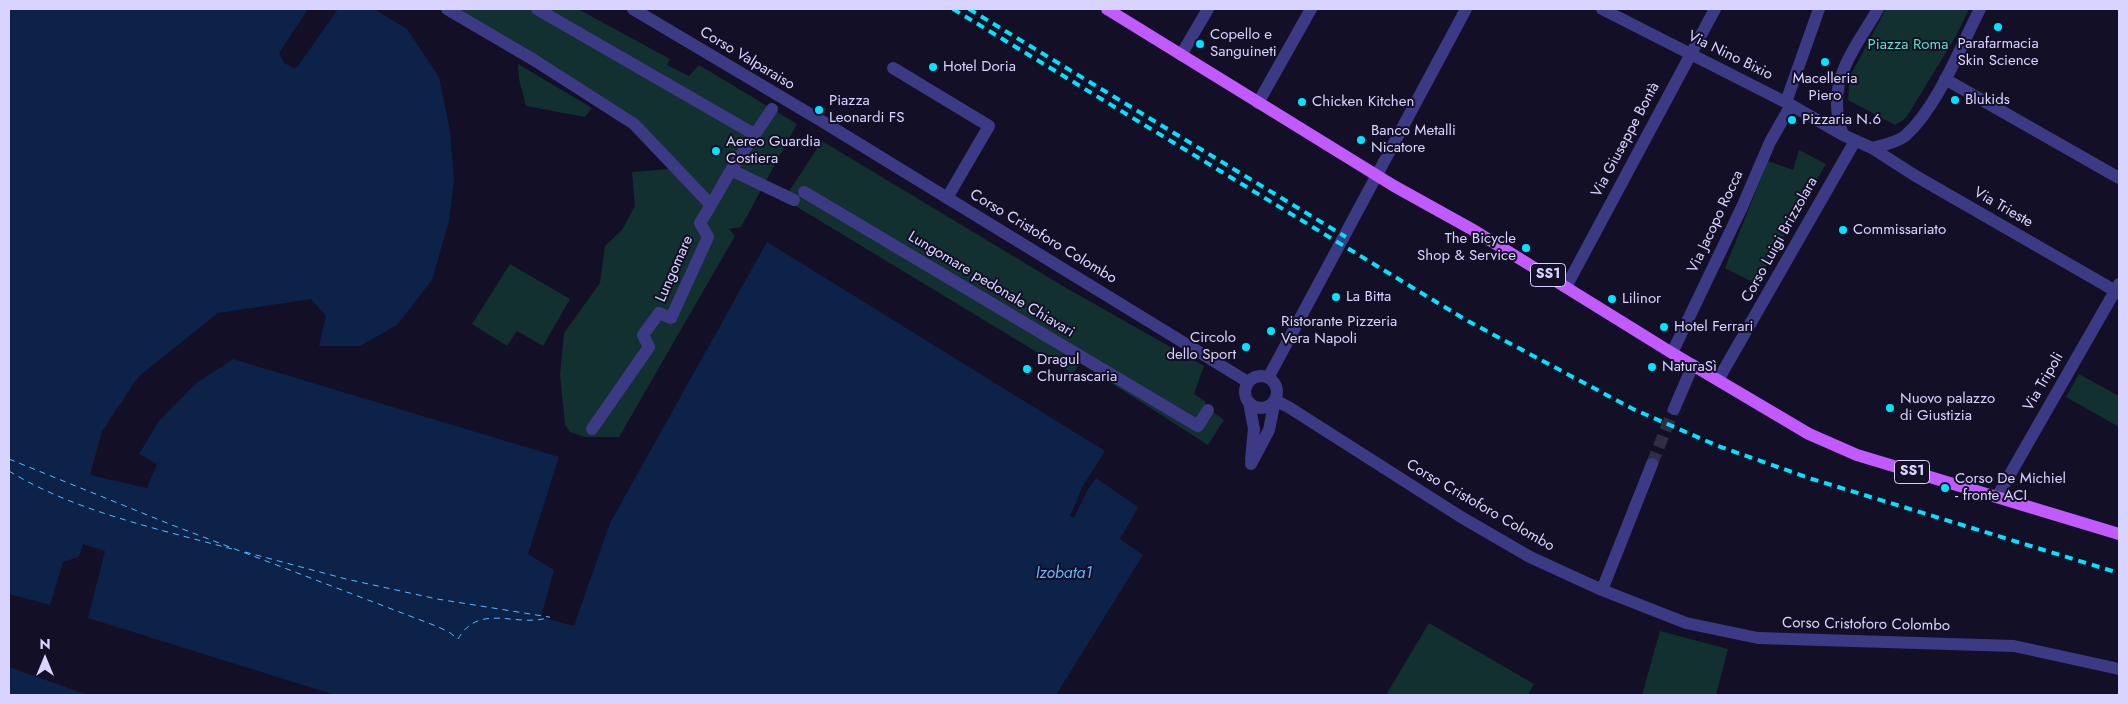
<!DOCTYPE html>
<html>
<head>
<meta charset="utf-8">
<style>
	body { margin:0 }
	#map { position:relative; width:2128px; height:704px; overflow:hidden; background:#130f26; font-family:Jost,sans-serif }
	canvas { display:block }
	.frame { position:absolute; inset:0; border:10px solid #d9d4ff; pointer-events:none }
	.north { position:absolute; left:20px; top:634px; width:50px; height:50px; -webkit-text-stroke:4px #130f26; paint-order:stroke; rotate:0deg; font-size:14px; font-weight:700; line-height:20px; text-align:center; color:#d9d4ff }
	.north::after { content:''; display:block; margin:auto; width:18px; height:22px; background:#d9d4ff; clip-path:polygon(50% 0,100% 100%,50% 72%,0 100%) }
</style>
</head>
<body>
<div id="map">
<canvas width="2128" height="704"></canvas>
<div class="frame"></div>
<div class="north">N</div>
</div>
<script>
const context = document.querySelector('canvas').getContext('2d');
context.lineJoin = 'round';
function paint(path, color) { context.fillStyle = color; context.fill(path, 'evenodd'); }
function strokePath(path, color, width, dash) { context.strokeStyle = color; context.lineWidth = width; context.lineCap = dash ? 'butt' : 'round'; context.setLineDash(dash || []); context.stroke(path); }
function label(font, color, halo, rows, align = 'center') {
  context.font = font + ' Jost,sans-serif'; context.lineWidth = 4; context.setLineDash([]); context.textBaseline = 'middle'; context.strokeStyle = halo; context.fillStyle = color; for (const [text, x, y, turn = 0] of rows) {
    context.save(); context.translate(x, y); context.rotate((+turn || 0) * Math.PI / 180); context.textAlign = isNaN(turn) ? turn : align; if (halo) context.strokeText(text, 0, 0); context.fillText(text, 0, 0); context.restore();
  }
}
paint(new Path2D(`
	M443,9H578L670,59L667,65L689,76L699,65L797,124L741,227L729,229L735,236L619,437H585L570,432L565,425L560,375L564,333L600,283L605,246L622,230L635,206L632,172L669,169L628,121Z
	M1886,9H1969L1956,36L1906,118L1895,125L1848,100L1850,76Z
	M518,64L592,108L585,117L526,106L519,79Z
	M822,141L1068,289L1204,366L1194,394L1206,402L1205,406L1224,420L1208,445L1080,363L1073,374L784,199Z
	M1799,150L1826,164L1756,284L1725,268L1768,161L1793,170Z
	M510,264L570,299L543,346L517,331L507,346L472,324Z
	M2079,374L2119,396V427L2066,397Z
	M1429,623L1534,684L1528,695H1386Z
	M1660,631L1728,649L1716,695H1642Z`), '#12302f');
paint(new Path2D(`
	M9,9H308L279,53L284,63L294,68L298,66L338,9H374L407,29L439,77L450,131L454,179L449,221L432,280L397,325L360,346H319L326,316L311,299L218,313L138,377L102,431L90,475L147,488L157,464L139,454L159,421L195,384L233,359L559,457L528,554L554,570L541,617L574,626L610,523L767,242L1105,451L1083,486L1070,516L1074,518L1087,491L1096,478L1138,507L1120,539L1143,555L1056,695H335L88,618L105,551L83,544L79,557L63,562L50,605L9,594Z
	M9,667L88,695H9Z`), '#0c2248');
strokePath(new Path2D(`
	M9,459L172,525L436,626L449,632L458,639C480,601 518,629 550,617
	M9,471C74,511 158,529 232,549
	M245,552L346,579L437,599L549,617`), '#62b6ff', 1, [6, 5]);
strokePath(new Path2D(`
	M1652,464L1674,409`), '#312d47', 12, [12, 6]);
strokePath(new Path2D(`
	M447,9L534,60L634,124L711,205L731,170L794,200
	M537,9L754,134
	M633,9L820,120L1248,382
	M1602,9L1791,105L1843,135L1872,148L1914,175L2119,293
	M1181,55L1208,9
	M893,68L989,126L947,198
	M1945,79L2119,178
	M1786,102L1819,9
	M1258,103L1311,9
	M1843,135C1824,83 1853,52 1878,9
	M1872,148C1883,145 1896,143 1905,136C1937,108 1960,48 1980,9
	M731,170L772,109
	M804,192L1198,426L1208,410
	M1566,287L1715,9
	M1672,353L1742,207L1770,142L1791,105
	M1245 392a16 16 0 1 1 32 0a16 16 0 1 1-32 0Z
	M1268,378L1466,9
	M1718,380L1855,141
	M1249,402L1254,429L1251,459
	M1674,409L1693,365
	M592,429L649,347L643,335L659,313L671,318L708,237L700,223L711,205
	M1251,464L1269,430L1275,400L1290,408L1461,517L1530,557L1602,590L1686,623L1758,638L2014,646L2119,669
	M1997,497L2119,284
	M1602,590L1652,464`), '#3d3a85', 12);
strokePath(new Path2D(`
	M1107,9L1394,186L1475,231L1672,353L1809,434L1857,455L2119,534`), '#c25bff', 12);
strokePath(new Path2D(`
	M953,9L1466,320L1633,409L1718,446L1812,479L2119,573
	M969,9L1346,237`), '#00e5ff', 4, [8, 6]);
for (const [x, y, r, color] of [
	[1998,27,5,"#00e5ff"],
	[1200,44,5,"#00e5ff"],
	[1825,62,5,"#00e5ff"],
	[933,67,5,"#00e5ff"],
	[1955,100,5,"#00e5ff"],
	[1302,102,5,"#00e5ff"],
	[819,110,5,"#00e5ff"],
	[1792,120,5,"#00e5ff"],
	[1361,140,5,"#00e5ff"],
	[716,151,5,"#00e5ff"],
	[1843,230,5,"#00e5ff"],
	[1526,248,5,"#00e5ff"],
	[1336,297,5,"#00e5ff"],
	[1612,299,5,"#00e5ff"],
	[1664,327,5,"#00e5ff"],
	[1271,331,5,"#00e5ff"],
	[1246,347,5,"#00e5ff"],
	[1652,367,5,"#00e5ff"],
	[1027,369,5,"#00e5ff"],
	[1890,408,5,"#00e5ff"],
	[1945,488,5,"#00e5ff"]
]) { const dot = new Path2D(); dot.arc(x, y, r, 0, 2 * Math.PI); context.fillStyle = color; context.fill(dot); strokePath(dot, '#130f26', 2); }
for (const [x, y, w] of [
	[1548,275,35],
	[1912,472,35]
]) { const box = new Path2D(); box.roundRect(x - w / 2, y - 11.5, w, 23, 4); context.fillStyle = '#130f26'; context.fill(box); strokePath(box, '#d9d4ff', 1); }
label('bold 14px', '#d9d4ff', null, [
	["SS1",1548,275],
	["SS1",1912,472]
]);
label('15px', '#d9d4ff', '#130f26', [
	["Copello e",1210,35],
	["Sanguineti",1210,52],
	["Parafarmacia",1998,44,"center"],
	["Skin Science",1998,61,"center"],
	["Hotel Doria",943,67],
	["Macelleria",1825,79,"center"],
	["Piero",1825,96,"center"],
	["Blukids",1965,100],
	["Piazza",829,101],
	["Leonardi FS",829,118],
	["Chicken Kitchen",1312,102],
	["Pizzaria N.6",1802,120],
	["Banco Metalli",1371,131],
	["Nicatore",1371,148],
	["Aereo Guardia",726,142],
	["Costiera",726,159],
	["Commissariato",1853,230],
	["The Bicycle",1516,239,"right"],
	["Shop & Service",1516,256,"right"],
	["La Bitta",1346,297],
	["Lilinor",1622,299],
	["Ristorante Pizzeria",1281,322],
	["Vera Napoli",1281,339],
	["Hotel Ferrari",1674,327],
	["Circolo",1236,338,"right"],
	["dello Sport",1236,355,"right"],
	["Dragul",1037,360],
	["Churrascaria",1037,377],
	["NaturaSì",1662,367],
	["Nuovo palazzo",1900,399],
	["di Giustizia",1900,416],
	["Corso De Michiel",1955,479],
	["- fronte ACI",1955,496]
], 'left');
label('15px', '#5fe0c0', '#130f26', [
	["Piazza Roma",1908,45]
]);
label('15px', '#d9d4ff', '#130f26', [
	["Via Nino Bixio",1730,56,26],
	["Corso Valparaiso",747,59,31],
	["Via Giuseppe Bontà",1626,140,-62],
	["Via Trieste",2003,208,30],
	["Via Jacopo Rocca",1716,222,-65],
	["Corso Cristoforo Colombo",1043,237,31],
	["Corso Luigi Brizzolara",1780,240,-61],
	["Lungomare",675,269,-66],
	["Lungomare pedonale Chiavari",991,285,31],
	["Via Tripoli",2044,382,-60],
	["Corso Cristoforo Colombo",1480,506,30],
	["Corso Cristoforo Colombo",1866,625,1]
]);
label('italic 16px', '#62b6ff', '#130f26', [
	["Izobata1",1064,574]
]);
</script>
</body>
</html>
